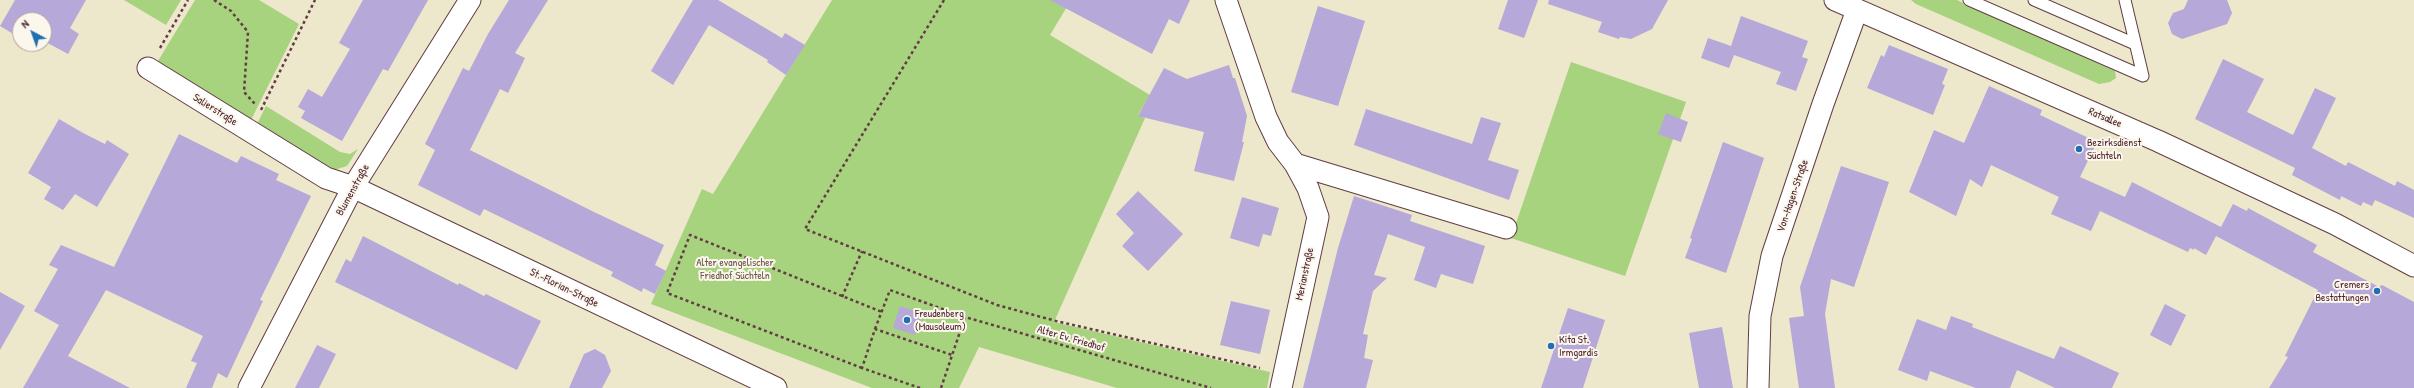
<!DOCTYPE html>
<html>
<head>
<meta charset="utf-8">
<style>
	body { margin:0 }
	#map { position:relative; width:2414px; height:388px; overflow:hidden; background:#ede7cb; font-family:"Patrick Hand",sans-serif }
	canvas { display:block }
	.north { position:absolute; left:12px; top:12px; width:40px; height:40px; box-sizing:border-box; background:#fbf7ec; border:1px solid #b4a19f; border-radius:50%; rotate:319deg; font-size:11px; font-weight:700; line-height:16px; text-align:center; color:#4a1f2b }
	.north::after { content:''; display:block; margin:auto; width:14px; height:18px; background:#1f6fb2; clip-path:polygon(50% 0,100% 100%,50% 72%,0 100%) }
</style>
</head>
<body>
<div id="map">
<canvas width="2414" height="388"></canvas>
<div class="north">N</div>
</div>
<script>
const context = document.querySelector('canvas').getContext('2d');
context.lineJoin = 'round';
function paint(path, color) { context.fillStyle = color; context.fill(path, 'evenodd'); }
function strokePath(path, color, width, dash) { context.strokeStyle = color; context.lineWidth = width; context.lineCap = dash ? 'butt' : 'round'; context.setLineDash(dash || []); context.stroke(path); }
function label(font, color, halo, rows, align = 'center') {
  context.font = font + ' "Patrick Hand",sans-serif'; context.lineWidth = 4; context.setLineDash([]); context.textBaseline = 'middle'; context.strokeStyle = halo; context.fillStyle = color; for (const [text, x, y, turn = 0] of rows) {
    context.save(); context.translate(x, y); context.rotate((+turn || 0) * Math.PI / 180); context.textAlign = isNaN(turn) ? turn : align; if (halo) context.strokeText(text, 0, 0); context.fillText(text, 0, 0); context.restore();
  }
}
paint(new Path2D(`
	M124,0H181L166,25Z
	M195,0H259L299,24L251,120L158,61Z
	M832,0H1071L1050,35L1150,95L1138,115L1145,118L1054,322L1270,372L1267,388H1117L979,347L959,388H872L651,304L702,189L713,194Z
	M1911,0H1957L2115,71L2116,78L2110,82L2099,84L1916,4Z
	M1571,62L1686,102L1625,276L1511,238Z
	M266,106L340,152L350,154L358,149L347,166L331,171L257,124Z`), '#a7d27e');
paint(new Path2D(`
	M15,0H86L70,28L79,34L68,54L44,41V20H20V38L0,26Z
	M363,0H428L388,71L383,69L342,141L301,118L305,111L298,107L308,89L322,97L350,49L339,43Z
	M509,0H548L515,53L525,58L508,93L500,89L470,150L594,212L664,245L655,265L666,271L655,294L643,288L642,292L611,276L613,272L484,209L480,216L418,185L435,150L425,144L463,68L469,71L488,34Z
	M693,0H718L782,38L785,33L805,45L786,75L767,62L768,60L709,25L673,85L651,71Z
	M1050,0H1190L1179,24L1169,19L1152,54Z
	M1508,0H1538L1524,38L1498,29Z
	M1549,0H1668L1652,29L1631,39L1620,37L1619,39L1598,32L1602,22L1548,4Z
	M2188,0H2227L2232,13L2227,24L2182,39L2172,34L2168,23L2173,13L2184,9Z
	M1318,6L1365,21L1338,106L1291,92Z
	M1741,16L1808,41L1802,57L1808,59L1796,91L1776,84L1781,72L1734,55L1729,68L1701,58L1708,38L1731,46Z
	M1889,45L1948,69L1942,84L1945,85L1933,115L1867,88L1881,55L1884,57Z
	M2223,59L2264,79L2247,112L2293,135L2315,88L2336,98L2312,148L2346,166L2348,162L2395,186L2397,181L2414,190V218L2375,200L2372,206L2363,202L2361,206L2341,196L2340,200L2292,175L2295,168L2195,119Z
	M1229,65L1233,78H1235L1247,116L1242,142H1244L1234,181L1194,171L1204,132L1138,116L1164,68L1187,79Z
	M1989,86L2042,110L2040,115L2097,142L2080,177L2125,197L2132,182L2221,227L2233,204L2247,211L2248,208L2317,245L2313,252L2379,287L2382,285L2414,302V388H2269L2288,357L2285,356L2318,290L2216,236L2206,255L2194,248V250L2190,248L2188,252L2100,211L2091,231L2051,214L2059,197L1991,165L1982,187L1970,179L1956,216L1909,192L1934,130L1964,143Z
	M1366,109L1472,144L1481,117L1501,123L1488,160L1519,170L1509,200L1354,145Z
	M1666,113L1688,122L1681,142L1658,134Z
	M59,119L83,133L105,144L107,140L129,154L97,207L75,194L63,210L44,199L51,187L28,173Z
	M179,134L237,163L241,156L279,174L276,180L311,196L260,300L263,301L227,378L218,373L212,388H186L197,363L191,361L203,336L106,290L68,356L130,388H23L59,325L34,311L58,269L49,265L61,245L114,267Z
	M1723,142L1764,158L1726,273L1685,258L1692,239L1690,238Z
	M1841,166L1889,182L1854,287L1831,279L1825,314L1835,388H1799L1789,318L1804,316L1800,287Z
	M1138,191L1183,234L1148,271L1122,246L1134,233L1116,214Z
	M1354,196L1412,215L1410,221L1485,246L1473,284L1441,274L1436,288L1414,280L1425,247L1388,234L1374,275L1387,278L1373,291L1363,334L1368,335L1364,358L1373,360L1366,388H1303L1338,248Z
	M1242,197L1279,208L1271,236L1263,234L1259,247L1230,238Z
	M363,236L458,285L459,283L484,296L486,294L541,321L517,370L335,282L346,259L351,262Z
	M0,292L25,306L0,350Z
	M1231,301L1270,310L1260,354L1220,345Z
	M2165,304L2186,315L2171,346L2150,335Z
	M900,306L922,313L915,335L893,328Z
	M1568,308L1605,320L1583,388H1541Z
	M1951,316L1973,324L1972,327L2054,359L2060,346L2119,373L2112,388H2055L2017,370L2010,388H1976L1930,371L1927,381L1898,370L1917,319L1946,330Z
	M1722,327L1733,388H1699L1689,333Z
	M317,345L336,354L319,388H295Z
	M595,349L605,355L611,371L602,388H569L584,354Z`), '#b6a8d8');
const service = new Path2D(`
	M1969,0L2143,76
	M2034,0L2135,44
	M2125,0L2143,76`);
const minor = new Path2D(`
	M1226,0L1266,117L1278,142L1295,164L1308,188L1318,217L1281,388
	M1835,0L2158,141L2335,224L2414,266
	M148,68L326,178L353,187L776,388
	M1295,164L1506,228
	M249,388L353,187L470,0
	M1758,388L1760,316L1772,256L1823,104L1857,10`);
strokePath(service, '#623d43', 13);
strokePath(minor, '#623d43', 23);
strokePath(new Path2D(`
	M214,0L231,11L248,32L244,92L255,104
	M944,0L805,229L997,305L1056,321L1260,368
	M160,48L188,0
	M261,110L315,0
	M842,297L862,251
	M875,329L890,290L965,317
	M862,368L667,293L690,235L882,312
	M920,388L862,368L875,329L952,355
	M941,388L965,317L1211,388`), '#623d43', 2.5, [3, 3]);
strokePath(service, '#fff', 11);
strokePath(minor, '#fff', 21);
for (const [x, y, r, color] of [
	[2079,149,4,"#1f6fb2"],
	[2377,291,4,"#1f6fb2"],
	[907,320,4,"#1f6fb2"],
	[1551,346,4,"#1f6fb2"]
]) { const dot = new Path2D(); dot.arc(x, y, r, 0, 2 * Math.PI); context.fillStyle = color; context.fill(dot); strokePath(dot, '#fbf7ec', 1.5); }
label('11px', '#4a1f2b', '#fbf7ec', [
	["Salierstraße",215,110,32],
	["Ratsallee",2105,118,23],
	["Blumenstraße",353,190,-61],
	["Von-Hagen-Straße",1793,196,-71],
	["Merianstraße",1305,274,-78],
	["St.-Florian-Straße",564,288,26],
	["Alter Ev. Friedhof",1071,339,16]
]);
label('11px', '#4a1f2b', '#fbf7ec', [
	["Bezirksdienst",2087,143],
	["Süchteln",2087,156],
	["Cremers",2369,285,"right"],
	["Bestattungen",2369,298,"right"],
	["Freudenberg",915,314],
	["(Mausoleum)",915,327],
	["Kita St.",1559,340],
	["Irmgardis",1559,353]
], 'left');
label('11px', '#654', '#fbf7ec', [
	["Alter evangelischer",735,263],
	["Friedhof Süchteln",735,276]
]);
</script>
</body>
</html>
